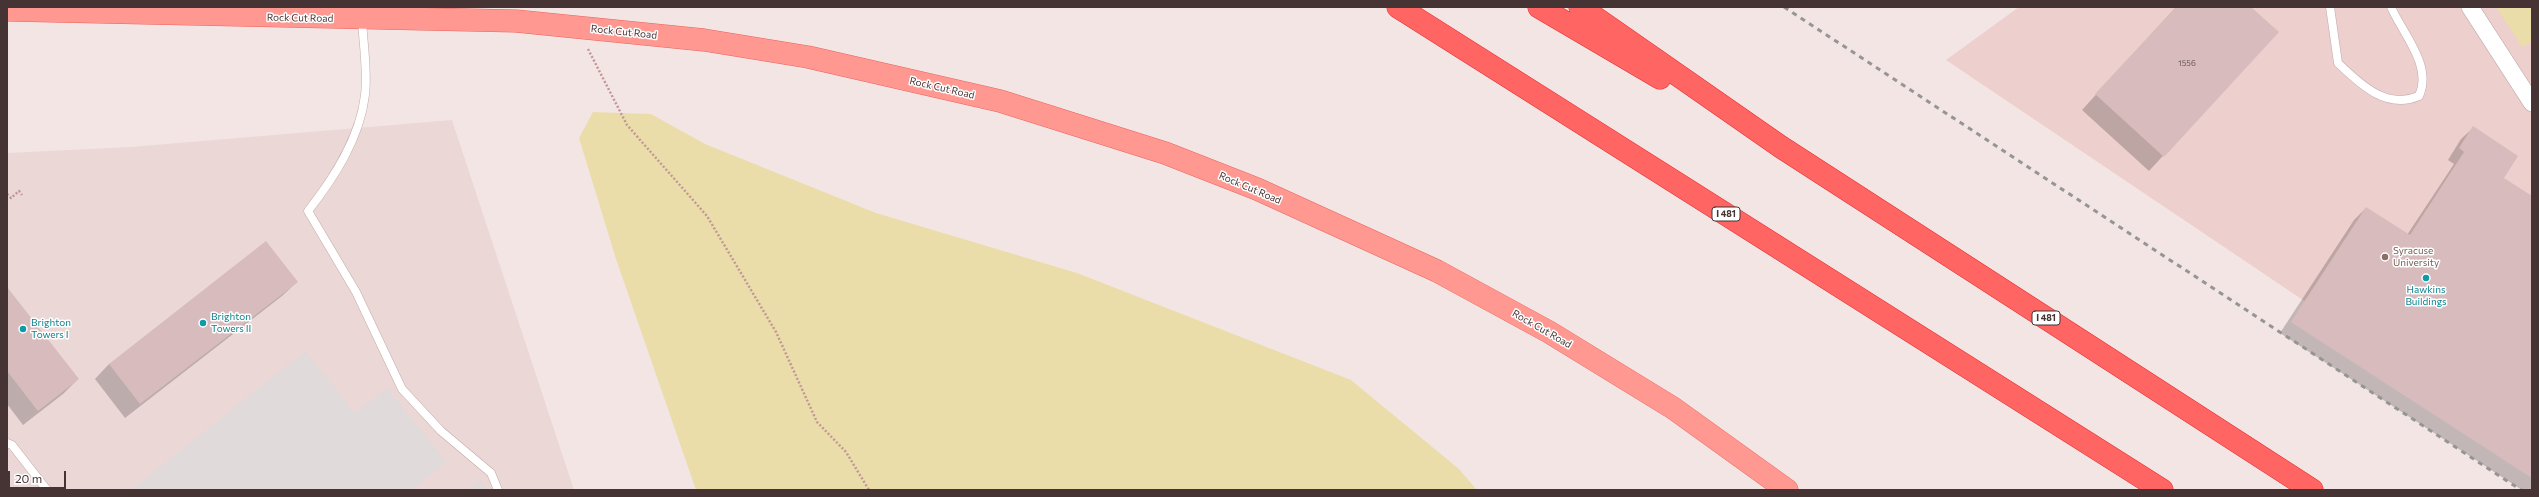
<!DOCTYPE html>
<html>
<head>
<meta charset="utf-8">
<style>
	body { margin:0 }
	#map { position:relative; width:2539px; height:497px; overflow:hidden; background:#f3e5e4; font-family:Commissioner,sans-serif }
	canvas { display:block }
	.frame { position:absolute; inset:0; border:8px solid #463434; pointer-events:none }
	.scale { position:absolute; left:8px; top:471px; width:58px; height:18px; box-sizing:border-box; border:2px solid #463434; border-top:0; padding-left:5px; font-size:12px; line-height:14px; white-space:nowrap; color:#463434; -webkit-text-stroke:3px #fff; paint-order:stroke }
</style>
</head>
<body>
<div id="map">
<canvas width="2539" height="497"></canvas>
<div class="frame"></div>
<div class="scale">20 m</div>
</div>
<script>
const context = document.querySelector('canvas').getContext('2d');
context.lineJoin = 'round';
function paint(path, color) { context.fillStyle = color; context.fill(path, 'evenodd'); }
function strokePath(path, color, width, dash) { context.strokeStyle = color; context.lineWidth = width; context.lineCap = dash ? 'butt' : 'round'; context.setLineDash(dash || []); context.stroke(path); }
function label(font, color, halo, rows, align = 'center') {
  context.font = font + ' Commissioner,sans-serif'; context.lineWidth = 3; context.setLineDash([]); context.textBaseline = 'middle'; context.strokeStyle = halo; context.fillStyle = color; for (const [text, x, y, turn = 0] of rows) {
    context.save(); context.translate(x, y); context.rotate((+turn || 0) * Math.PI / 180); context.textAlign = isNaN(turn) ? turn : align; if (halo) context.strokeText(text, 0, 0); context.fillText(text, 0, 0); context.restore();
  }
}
paint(new Path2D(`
	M452,120L574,490H7V153L131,147Z`), '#ebd7d6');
paint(new Path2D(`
	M2019,7H2532V454L1946,60Z`), '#edcfcd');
paint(new Path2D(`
	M2496,7H2532V42L2522,47Z
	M593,112L651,114L705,144L876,213L1077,273L1351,380L1459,469L1477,490H696L616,259L579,138Z`), '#eaddaa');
paint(new Path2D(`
	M305,351L355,413L387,388L446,462L412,490H131Z
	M480,480L488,490H467Z`), '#e0dada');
paint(new Path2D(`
	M2176,7H2249L2277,32L2149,171L2082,110Z
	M2473,128L2503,179L2532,198V490H2522L2280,333L2354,220L2366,208L2407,235L2454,164L2448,160L2461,139Z
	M297,282L282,296L125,418L95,379L109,364Z
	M7,289L78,379L63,394L23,425L7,404Z`), '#0003');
paint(new Path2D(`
	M2176,7H2251L2279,32L2164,157L2095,94Z
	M2473,126L2518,156L2504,178L2532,196V478L2291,322L2366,207L2410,235L2464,152L2459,148Z
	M266,241L298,282L140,404L109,364Z
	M7,287L79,379L38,411L7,371Z`), '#d8bcbd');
const service = new Path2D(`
	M2330,7L2338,63C2360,84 2386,110 2419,96C2433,66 2403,34 2391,7
	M362,19C363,43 368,71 365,95C360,138 334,178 308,211L356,292L402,389L441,431L491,473L498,490
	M7,443L12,445L47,490`);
const minor = new Path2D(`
	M2470,7L2532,103`);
const primary = new Path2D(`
	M7,10L516,21L704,40L808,57L1000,101L1165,153L1257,189L1437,271L1549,332L1673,408L1787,490`);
const motorway = new Path2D(`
	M1398,7L2162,490
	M1539,7L1660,78
	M1580,7L1781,147L2312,490`);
strokePath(service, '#c2aaa9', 9);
strokePath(minor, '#c2aaa9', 18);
strokePath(primary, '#ea635c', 23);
strokePath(motorway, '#e52c2f', 23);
strokePath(new Path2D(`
	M588,49L627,125L707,216L776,332L817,422L846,452L869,490
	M7,194L11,198L19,191L22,195`), '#c19797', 2.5, [2, 2]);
strokePath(service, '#fff', 8);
strokePath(minor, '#fff', 17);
strokePath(primary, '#ff9891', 22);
strokePath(motorway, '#ff6663', 22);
strokePath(new Path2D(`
	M1784,7L2521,490`), '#959595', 3, [5, 5]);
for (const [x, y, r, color] of [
	[2385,257,4,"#8d6e63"],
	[2426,278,4,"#0f9aa8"],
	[203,323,4,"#0f9aa8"],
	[23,329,4,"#0f9aa8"]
]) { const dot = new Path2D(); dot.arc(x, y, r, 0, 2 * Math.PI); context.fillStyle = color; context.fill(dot); strokePath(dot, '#fff', 1.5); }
label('8px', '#6a5656', null, [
	["1556",2187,63]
]);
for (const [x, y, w] of [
	[1726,214,28],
	[2046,318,28]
]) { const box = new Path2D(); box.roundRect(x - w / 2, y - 7, w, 14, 3); context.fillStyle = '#fff'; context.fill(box); strokePath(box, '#463434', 1); }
label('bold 9px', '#463434', null, [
	["I 481",1726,214],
	["I 481",2046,318]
]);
label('10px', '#463434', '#fff', [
	["Rock Cut Road",300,18,1],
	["Rock Cut Road",624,32,6],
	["Rock Cut Road",942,88,13],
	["Rock Cut Road",1250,188,23],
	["Rock Cut Road",1542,329,30]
]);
label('10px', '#785e54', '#fff', [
	["Syracuse",2393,251],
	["University",2393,263]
], 'left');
label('10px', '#0d838f', '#fff', [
	["Hawkins",2426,290,"center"],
	["Buildings",2426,302,"center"],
	["Brighton",211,317],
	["Towers II",211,329],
	["Brighton",31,323],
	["Towers I",31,335]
], 'left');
</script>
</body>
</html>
